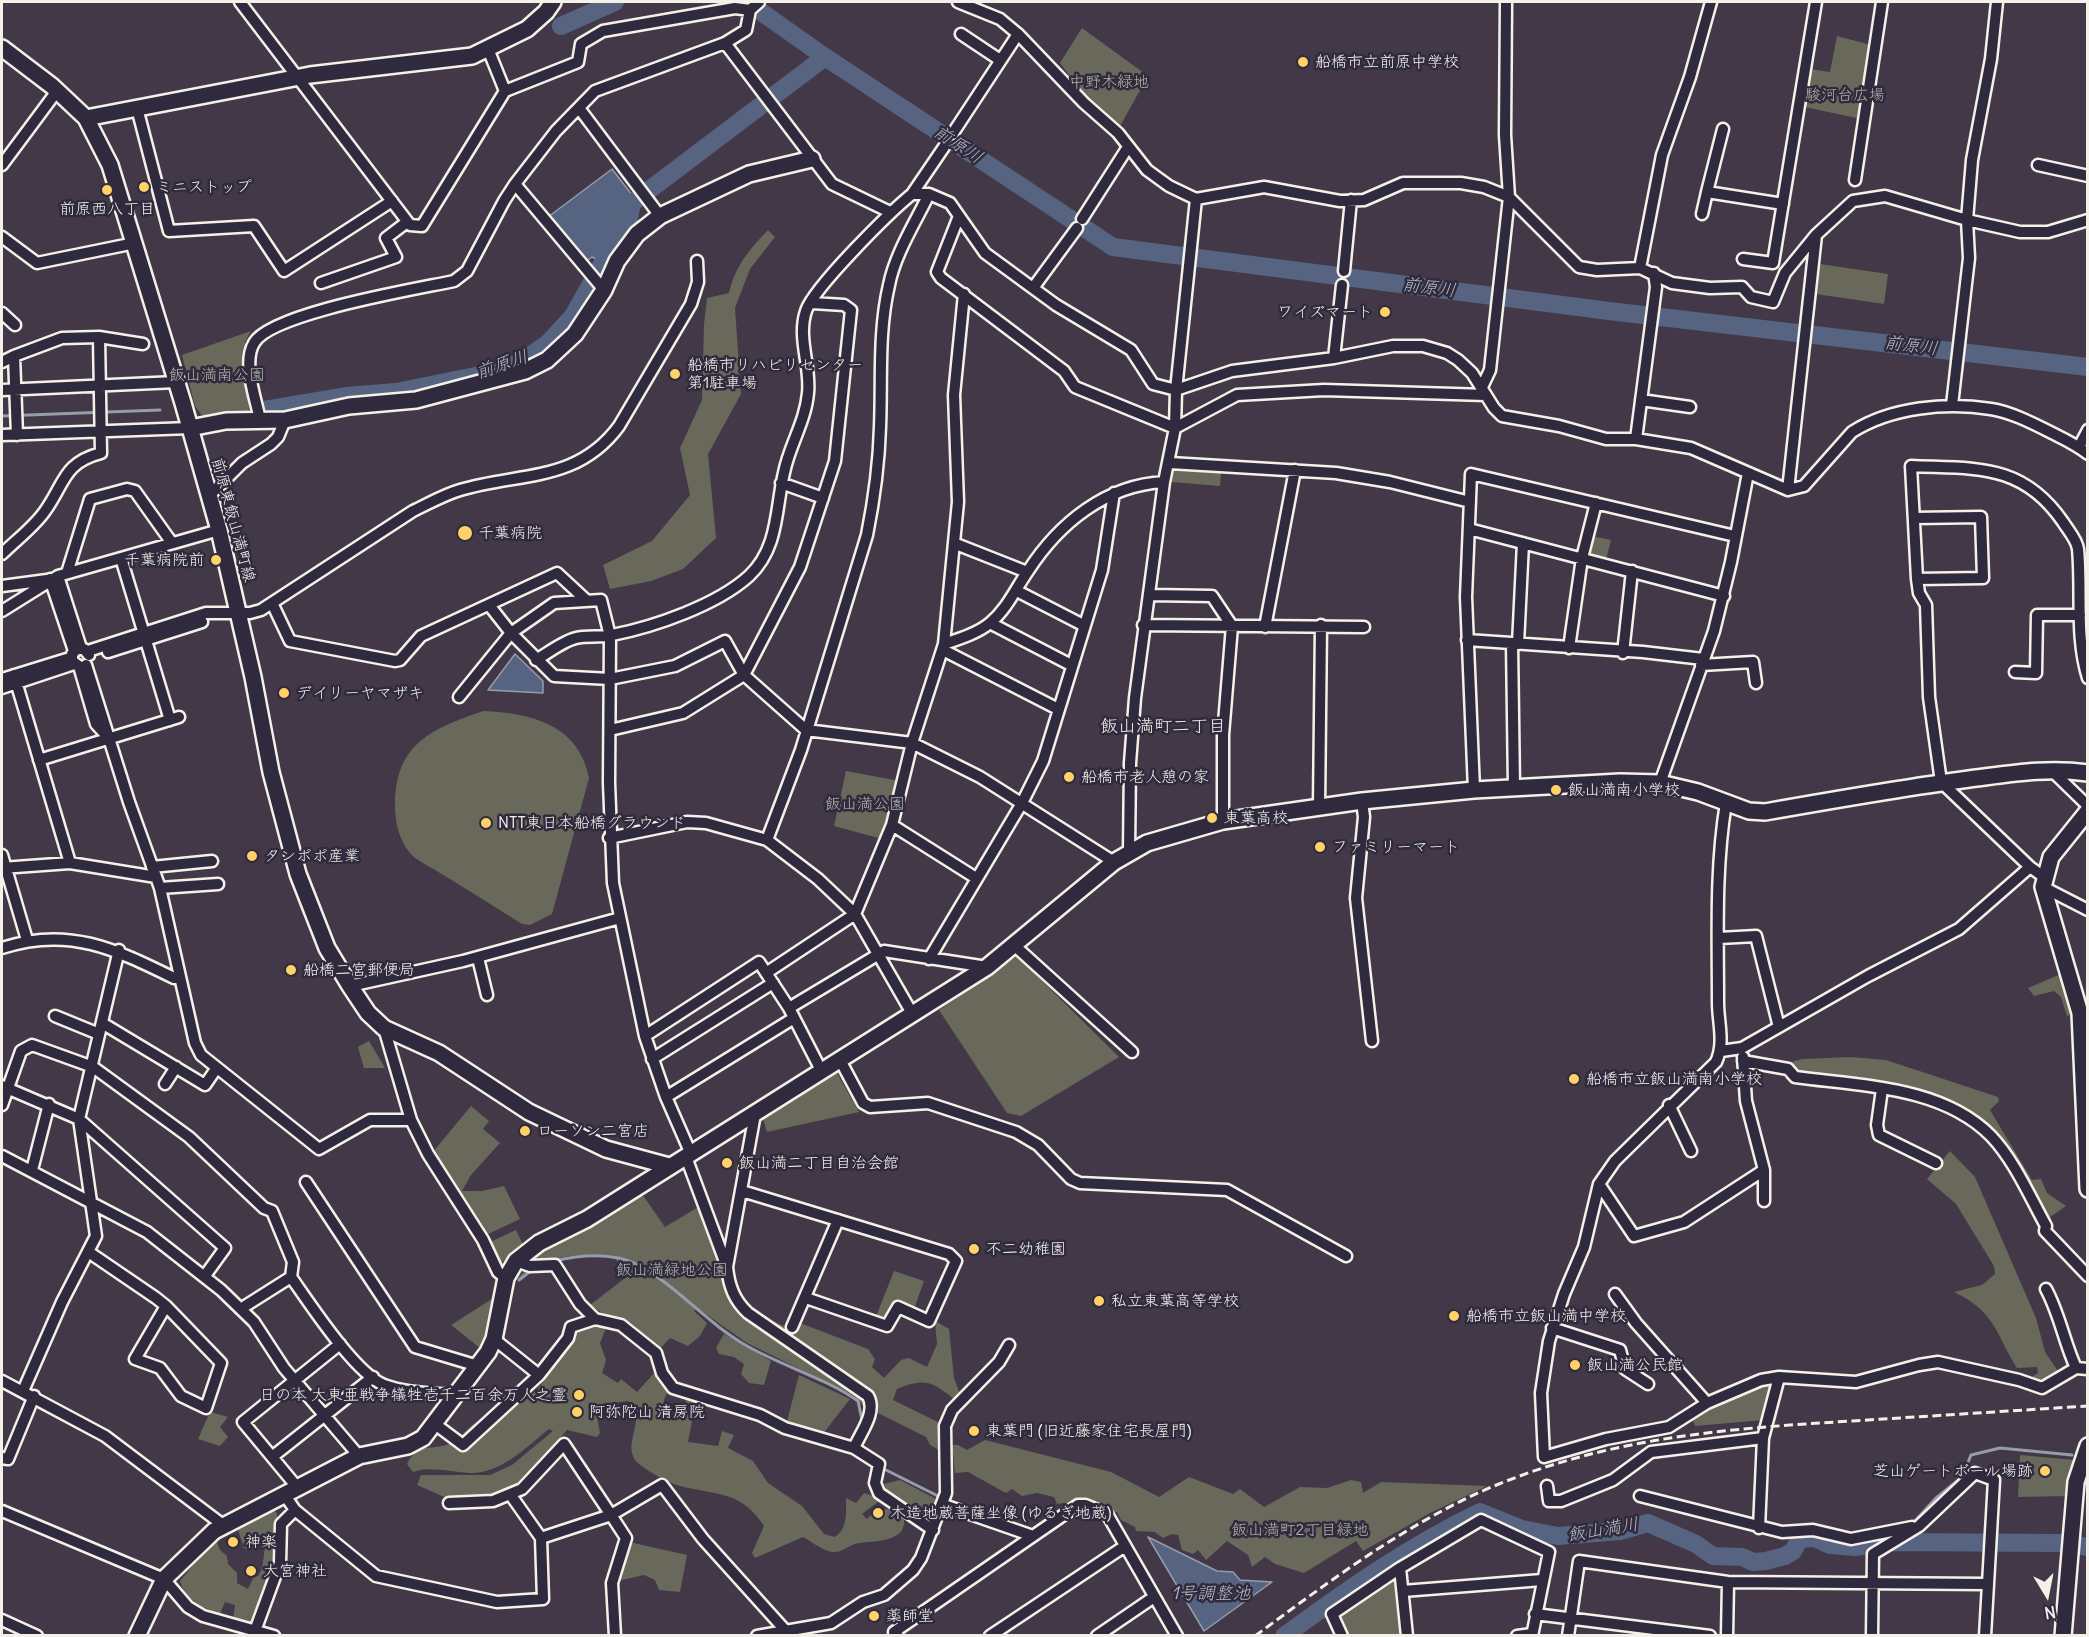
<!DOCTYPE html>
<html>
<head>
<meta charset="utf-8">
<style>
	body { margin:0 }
	#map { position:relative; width:2089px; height:1637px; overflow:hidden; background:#423847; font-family:Delius,sans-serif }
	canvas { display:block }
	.frame { position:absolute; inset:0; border:3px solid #f4f1e8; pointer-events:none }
	.north { position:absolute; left:2017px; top:1565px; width:60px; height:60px; -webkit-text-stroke:4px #2f2a3d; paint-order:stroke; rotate:170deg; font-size:16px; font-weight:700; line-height:24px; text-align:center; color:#f4f1e8 }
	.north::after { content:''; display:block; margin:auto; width:21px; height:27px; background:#f4f1e8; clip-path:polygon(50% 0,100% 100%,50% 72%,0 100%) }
</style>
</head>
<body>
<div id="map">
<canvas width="2089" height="1637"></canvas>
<div class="frame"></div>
<div class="north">N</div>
</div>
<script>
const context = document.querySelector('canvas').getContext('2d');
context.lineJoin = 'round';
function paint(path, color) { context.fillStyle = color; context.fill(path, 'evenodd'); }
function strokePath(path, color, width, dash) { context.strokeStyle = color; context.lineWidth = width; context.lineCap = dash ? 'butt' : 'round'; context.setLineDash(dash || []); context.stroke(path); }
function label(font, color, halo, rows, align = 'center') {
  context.font = font + ' Delius,"Klee One",sans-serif'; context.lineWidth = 5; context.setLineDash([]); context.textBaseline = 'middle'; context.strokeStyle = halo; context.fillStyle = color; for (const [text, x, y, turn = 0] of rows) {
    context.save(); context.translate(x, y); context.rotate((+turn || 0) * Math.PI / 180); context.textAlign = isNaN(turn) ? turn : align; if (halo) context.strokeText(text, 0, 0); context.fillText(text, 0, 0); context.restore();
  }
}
paint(new Path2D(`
	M1082,28L1148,76L1119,128L1088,100L1060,63Z
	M1837,36L1871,45L1861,119L1805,107L1810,69L1830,72Z
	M768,230L775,237L750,269L735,308L741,394L708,454L716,538L683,569L651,581L610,589L603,565L652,541L690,495L680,448L702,400L704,324L707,298L729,293C735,266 750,249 768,230Z
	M1820,264L1888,274L1884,304L1816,294Z
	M251,331L245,342L249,413L203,417L195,406L182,355Z
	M1172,469L1221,473L1220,486L1171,482Z
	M1592,536L1611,540L1606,560L1592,558L1589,551Z
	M483,711C530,713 579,724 589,778L552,914L530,925L522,924C495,907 468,890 440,873C431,867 417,861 410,853C399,840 395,822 395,806C395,743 432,729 483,711Z
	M846,771L899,781L882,839L834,826Z
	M1017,956L1119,1057L1021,1116L1007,1113L939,1010Z
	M2061,974L2073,1014L2067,1016L2061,997L2054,991L2034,996L2028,988Z
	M369,1041L385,1068H364L358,1047Z
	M1851,1057L1886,1060L1998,1097L1999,1101L1990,1110L2032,1180L2041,1179L2047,1193L2066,1206L2047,1219L2032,1193L1965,1111L1797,1074L1789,1068L1788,1063L1802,1059Z
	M837,1073L859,1112L767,1132L763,1119Z
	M471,1106L489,1121L483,1129L500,1143L471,1175L462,1191H482L504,1186L520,1219L486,1235L471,1210L454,1194L432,1153Z
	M1950,1151L1975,1177L2036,1318L2045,1352L2060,1374L2045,1383L2026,1381L2038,1373L2037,1367L2017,1368C1995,1333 1996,1312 1954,1292L1982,1285L1995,1274L1994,1266L1956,1204L1927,1179Z
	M642,1194L665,1227L700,1206L725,1270L729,1294L862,1396L867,1404L864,1415L863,1406L854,1396L747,1343L697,1308L694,1311L707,1323L700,1336L688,1346L670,1338L659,1350L590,1305L629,1275L612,1255C572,1254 548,1255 516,1280L545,1249L592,1225Z
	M516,1230L523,1245L501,1263L490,1242Z
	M894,1271L924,1281L914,1309L897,1302L885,1322L875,1319Z
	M498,1295L493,1329L480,1348L451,1325Z
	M770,1320L795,1331L800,1323L868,1349L875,1359L872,1367L884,1378L901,1360L909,1358L927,1367L937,1344L935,1321L949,1329L954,1378L960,1394L954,1399C931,1381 925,1378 897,1389L893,1400L940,1423L941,1451L930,1445L926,1437L876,1412V1400L871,1393Z
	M608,1323L600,1343L606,1360L602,1373L618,1383L621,1379L637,1392L656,1371L669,1388L664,1400L665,1410L677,1419L685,1406L686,1397L704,1402L692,1421L688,1442L718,1446L722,1431L734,1435L728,1448L753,1461L768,1483L802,1506L824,1534L835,1537C848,1528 846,1513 846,1498L856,1503L864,1493L877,1497L878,1502L862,1514L867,1519L871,1515L880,1518L885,1509H890L904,1519C907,1544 871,1540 855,1544C846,1547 839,1555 828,1551C819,1548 811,1541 803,1537L755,1558L752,1553L764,1526C742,1492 719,1495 684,1487C668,1483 652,1474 639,1464C618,1447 650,1418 628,1401L595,1405L600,1433L597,1437L567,1430L519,1485L499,1495L449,1499L417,1485L421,1475H490L512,1465L553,1431L549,1429C525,1448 501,1474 469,1473C451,1472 430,1466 413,1472L407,1464C418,1443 428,1450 446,1445C457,1443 466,1429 475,1423C489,1414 507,1410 522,1402C542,1392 566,1348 574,1327Z
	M724,1334L771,1361L764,1385L749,1383L741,1374L744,1364L734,1357L719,1354L716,1348Z
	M799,1375L850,1399L822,1435L786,1425Z
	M1772,1381L1774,1385L1764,1420L1695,1426L1692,1417L1710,1406Z
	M210,1412L228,1417L220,1427L228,1437L220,1446L198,1439Z
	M985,1440L1111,1472L1159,1497L1189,1477L1233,1494L1240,1489L1264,1507L1300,1487L1327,1488L1351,1480L1361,1482L1363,1493L1381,1482L1487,1486L1430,1513L1363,1551L1356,1541L1304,1573L1275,1564L1265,1557L1252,1567L1248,1555L1227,1541L1206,1560L1198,1550L1193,1554L1182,1550L1178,1535L1172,1534L1163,1538L1155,1532L1136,1531L1135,1527L1121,1520L1117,1512C1097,1517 1082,1499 1057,1504L1054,1497L1037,1493L1022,1496L1012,1489L1006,1493L968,1472L955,1473L952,1445H958L967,1450Z
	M2020,1455L2074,1460L2068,1496L2018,1497Z
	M900,1480L936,1499L932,1517L921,1519L885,1491L884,1484Z
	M273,1507L277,1514V1562L254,1626L233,1621L235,1605L225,1602L220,1614C203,1608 185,1600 180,1581L212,1542H217L220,1550L227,1556L228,1564L237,1573V1583L248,1589L253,1578L258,1576L262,1569L265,1547L262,1543L249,1550L244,1548L237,1527Z
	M629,1542L687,1555L680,1592L659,1590L655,1580L644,1575L618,1581Z
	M1393,1576L1398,1579L1404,1635H1349L1341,1620V1612Z`), '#68695a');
const water = new Path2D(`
	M612,169L632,195L624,206L619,231L600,261L592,257L585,262L548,217Z
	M515,654L543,681V693L488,690Z
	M1148,1537L1217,1571L1233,1572L1240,1580L1272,1582L1204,1631Z`);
paint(water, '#576481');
strokePath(water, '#969caa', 1.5);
strokePath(new Path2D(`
	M2,416L160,410
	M554,1261C580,1255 611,1252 636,1264C677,1285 706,1323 747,1346C782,1366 825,1378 858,1401L862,1420
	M519,1280L532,1270
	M886,1470L940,1497
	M1913,1523L1936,1498L1962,1477L1971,1455L2000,1448L2072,1455`), '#969caa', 3);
strokePath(new Path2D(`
	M747,2L825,57
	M561,26L615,2
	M263,410L346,396L396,392L475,376L521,362L548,343L573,316L609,252L627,229L632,203L825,57L1113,247L1609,311L2088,367
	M1284,1636C1347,1590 1409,1546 1480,1512L1522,1529L1558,1536L1620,1531L1648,1523L1696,1544L1713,1556L1742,1557L1753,1562L1766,1561L1785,1556L1793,1551L1800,1539L1815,1538L1830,1545L1855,1547L1888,1542L2063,1543L2088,1547`), '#576481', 18);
const street = new Path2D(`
	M240,2L410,225L422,226L505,91L578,62L581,44L603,31L735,8L750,10
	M759,2L750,10L746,30L725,43L832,184L890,212
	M958,2L1000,19L1018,34L1084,103L1118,133L1147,170L1169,186L1196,199L1176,390L1175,428L1164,482L1135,698L1130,763L1129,852
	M961,34L1000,60
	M488,49L505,91
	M137,108L169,231L254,226L284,271L392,201
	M579,108L660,216
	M1723,129L1707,192L1783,204
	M953,133L1018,34
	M2,165L57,91
	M2038,165L2088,176
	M1855,180L1882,2
	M515,184L604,290
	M912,194L944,147
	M1196,199L1264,187L1340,201L1364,200L1403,183H1461L1484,187L1509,197L1579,267L1597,270L1640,268L1672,283L1710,288L1742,287L1751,297L1773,302L1785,273L1816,235L1853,201L1885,196L1967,220L2020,232H2048L2088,220
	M1702,214L1707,192
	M959,216L937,272L941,278L1064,371L1075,387L1175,428L1237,395L1324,390L1486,395
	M1082,219L1128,147
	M2,237L37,263L135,243
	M1743,259L1773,263L1816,2
	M1640,268L1662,155L1690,77L1711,2
	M1344,271L1351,200
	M321,283L396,257L386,238L407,222
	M1033,288L1077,228
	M2,313L15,325
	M1334,358L1342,285
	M2,362L14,356
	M1482,387L1490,370L1509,197L1505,135L1506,2
	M2,390L176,382
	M1641,400L1690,407
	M1952,405L1969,258L1967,220L1972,160L1991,59L1997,2
	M260,420C256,399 242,363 254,343C271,313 417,289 454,281L467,271L504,201L515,184L556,131L595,91L725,43
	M2,435L190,428
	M17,435L14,356L62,338L99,337L143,344
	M1636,439L1656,287L1654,273
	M2079,447L2088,430
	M1170,463L1336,473L1390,482L1470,502
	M781,483L823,498
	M1788,490L1816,235
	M209,496L242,463L271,444L278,437L285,420
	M1914,518L1981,517L1983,578L1917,579
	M1469,529L1724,596
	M956,544L1027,572
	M2,554C15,541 34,527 45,511C65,483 63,463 101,453L99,337
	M121,558L170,720
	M67,573L90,499L127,489L135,491L172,543
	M58,576L81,648
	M50,579L74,651
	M2,586L47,580
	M1017,591L1083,625
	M1150,595L1212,596L1232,626L1223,735V821
	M272,603L290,641L395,661L400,660L421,636L557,573L585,599
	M489,605L511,633L554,676L610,679L675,666L725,641L744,675L806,730L912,743L980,777L1114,862
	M2,611L58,576L219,530
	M990,623L1071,665
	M1143,625L1364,627
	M1265,627L1295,470
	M1467,640L1643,652L1703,659
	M1512,643L1514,788
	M944,644C959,639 978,633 990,623C1007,609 1016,588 1028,571C1059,523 1106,485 1164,482
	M1518,644L1523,543
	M1569,648L1582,558L1596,503
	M943,650L1058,709
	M88,651L206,613H250L261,610L413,511C428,504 443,495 460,490C520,472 577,483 619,426L691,304L698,282L697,261
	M108,652L202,622
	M1623,653L1632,571
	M89,655L84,649H77L72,654V661L79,666L96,724L107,736
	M536,660C548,653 563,641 576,638C587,635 600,638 612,635C654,627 717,605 749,576C783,544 774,498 788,458C795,436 806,416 808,393C811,366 797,338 806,311C814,287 890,212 912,194H929L950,203L985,253L1056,305L1131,350L1153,384L1176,390L1232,371L1334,358L1393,346H1423L1447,353L1458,360L1472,373L1494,408L1502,416L1559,426L1606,439H1636L1691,448L1788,490L1804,486L1852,432C1891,407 1947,402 1991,409C2011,412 2034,424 2052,433C2064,439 2077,445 2088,454
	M86,665L129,802L160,888L195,1043L201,1055L319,1149L370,1120H411
	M1701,665L1753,662L1756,683
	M2015,672L2036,673L2037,615H2080
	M14,675L70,863
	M2,679L70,658
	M2,688L74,664
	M459,697L511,633L554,603L601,600L610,636L609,783L613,883L645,1036L666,1097L691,1154
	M610,730L683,713L744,675L800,567L835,461L851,310L844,305L812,303
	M39,760L179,717
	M2050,769L2088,806
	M1660,783L1714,631L1731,562L1748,473
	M1474,790L1466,597L1471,474L1735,536
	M1362,801L1364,817L1356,898L1372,1041
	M1726,803C1715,868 1718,937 1718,1003C1718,1022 1725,1043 1716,1062L1615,1161L1599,1184L1584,1247L1564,1294L1549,1341L1541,1393L1544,1457L1606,1439L1669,1427L1707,1403L1761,1380L1779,1377L1856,1382L1919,1365L1938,1362L2019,1380L2042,1388L2076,1368L2088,1369
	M1319,807L1321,625
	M892,825L976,878
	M609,838L687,822L706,823L767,840L818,879L855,914L913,1015
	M767,840L801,750L867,535C874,500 879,463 880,427C882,380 878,332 889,285C895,254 915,223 929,194
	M2,855L27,940
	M152,867L212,861
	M2,868L70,863L156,877
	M2044,877L2030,867L1941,782L1929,697L1926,605L1919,593L1917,579L1911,466C1974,469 2022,462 2063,522C2068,530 2077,540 2078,549C2082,592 2075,637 2088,678
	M2043,887L2088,910
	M160,888L218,884
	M1719,938L1756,936L1779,1027
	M1015,946L1132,1052
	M2,948C68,926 115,949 174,978L179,977
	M478,958L487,995
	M929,959L1022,803L1043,761L1102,570L1114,493
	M766,973L855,914L892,825L912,743L944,644L958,502L954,395L964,294
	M350,986L463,961L620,918
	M789,1008L884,951L987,967
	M55,1016L99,1034
	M102,1023L205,1085L216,1069
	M384,1028L411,1120L428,1154L483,1240L498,1272L506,1278
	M645,1036L759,962L789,1008L822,1072
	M1721,1051L1742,1048L1868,976L1959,929L2030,867
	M1743,1057L1746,1101L1764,1170V1201
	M652,1059L773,983
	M840,1060L863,1103L870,1107L928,1103L1016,1132L1038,1145L1071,1179L1080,1183L1227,1190L1346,1256
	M1743,1061L1788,1069L1795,1077C1860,1086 1942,1086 1991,1136C2014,1160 2030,1197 2046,1226L2045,1231L2088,1276
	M165,1084L176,1067
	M2,1086L79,1119L225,1248L204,1277
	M1882,1089L1877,1125L1879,1135L1936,1163
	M666,1097L794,1018
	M2,1105L21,1051L32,1045L93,1067L189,1137L264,1208L272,1211L293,1262L291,1277C310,1304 355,1373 384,1385C405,1393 431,1393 453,1395
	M1669,1105L1691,1151
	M755,1114L727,1267C729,1286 734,1300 748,1313L868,1396C877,1412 861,1432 854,1448
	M2,1156L147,1232L221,1290L254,1322L284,1368L359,1456
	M686,1157L727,1267
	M32,1170L49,1104
	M306,1182L415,1347L478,1366
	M1599,1184L1634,1236L1684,1222L1764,1170
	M742,1191L949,1254L956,1261L929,1321L898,1307L887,1326L806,1298
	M90,1253L156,1298L166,1306L221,1363L206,1408L181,1396L160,1368L135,1359L166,1306
	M516,1261L530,1266L555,1265L580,1304L595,1319L621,1325L656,1353L662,1373L673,1388L760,1415L785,1428L854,1448L879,1464L875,1483L879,1493L933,1530
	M2046,1289C2060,1315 2064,1342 2076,1368
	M1615,1294L1636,1323L1707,1403
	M242,1308L291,1277
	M792,1327L838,1220
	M1552,1328L1620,1350L1625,1369L1648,1384
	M494,1339L539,1375L568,1338L571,1327L595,1319
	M2,1381L105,1436L223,1525
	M23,1391L62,1302L96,1236L79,1119L119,950
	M435,1424L463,1445L539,1375
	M272,1457L373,1377
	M2,1458L8,1459L34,1396
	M1547,1486L1549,1501H1561L1613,1480L1651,1452L1763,1438
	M297,1487L243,1422L340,1344
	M284,1494L295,1510L376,1576L497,1602L543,1599L541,1538
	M1640,1496L1782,1532L1813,1530L1851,1539L1912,1527
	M449,1503L493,1501L522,1489L564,1444L611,1515L541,1538L510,1494
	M944,1505L1033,1536
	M2,1511L164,1579L188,1607L203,1616L274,1636
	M1759,1528L1763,1438L1779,1377
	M1400,1568L1407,1636
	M1403,1591L1542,1580
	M1535,1614L1710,1636
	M2,1620L37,1636
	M255,1631L280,1563L281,1524L295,1510
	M615,1636L612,1583L626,1538L611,1515L662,1485L703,1539L785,1630
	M757,1636L831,1623L863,1602L884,1595L913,1570L921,1558L946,1493L945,1426L952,1410L999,1362L1009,1345
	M898,1636L894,1632L1078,1505H1085L1107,1514L1177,1636
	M990,1636L1125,1546
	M1097,1636L1154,1597
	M1342,1636L1332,1614L1400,1568L1481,1520L1549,1552L1532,1636
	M1517,1636L1532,1634
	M1568,1636L1579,1561L1728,1582L1986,1584
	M1727,1636L1728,1582
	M1872,1636L1873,1554L1919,1526L1975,1473L1994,1480L1985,1636`);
const secondary = new Path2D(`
	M2,48L52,86L86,118L110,165L183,403L219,530L253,677L271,772L298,874L327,948L350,986L368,1013L384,1028L439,1053L529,1112L606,1149L669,1166
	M86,118L310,75L472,56L527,29L546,12L553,2
	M190,428L226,421L285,420L349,406L416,400L525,371L547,360L575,334L604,290L617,261L637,234L660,216L749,174L812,159
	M2088,811L2051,857L2043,887L2080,1013L2088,1189
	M137,1636L164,1579L214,1531L359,1456L408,1446L423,1438L488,1352L494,1339L506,1278L516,1261L539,1243L587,1219L987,967L1114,862L1147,843L1223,821L1362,801L1474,790L1620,782L1660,783L1698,792L1749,811L1765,812C1833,800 1901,788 1969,779C2009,774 2047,767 2088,773
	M2063,1636L2076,1482L2088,1446`);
strokePath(street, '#f4f1e8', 15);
strokePath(secondary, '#f4f1e8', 20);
strokePath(street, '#2f2a3d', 10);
strokePath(secondary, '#2f2a3d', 15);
strokePath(new Path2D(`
	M1255,1636C1327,1583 1399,1529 1480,1492C1603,1438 1720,1429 1852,1421C1931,1416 2009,1411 2088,1406`), '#f4f1e8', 3, [9, 4.5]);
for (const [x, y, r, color] of [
	[1303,62,6,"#ffd166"],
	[144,187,6,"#ffd166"],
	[107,190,6,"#ffd166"],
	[1385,312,6,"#ffd166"],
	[675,374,6,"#ffd166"],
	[465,533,8,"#ffd166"],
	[216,560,6,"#ffd166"],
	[284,693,6,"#ffd166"],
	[1069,777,6,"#ffd166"],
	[1556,790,6,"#ffd166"],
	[1212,818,6,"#ffd166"],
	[486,823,6,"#ffd166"],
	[1320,847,6,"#ffd166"],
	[252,856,6,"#ffd166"],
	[291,970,6,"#ffd166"],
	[1574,1079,6,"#ffd166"],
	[525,1131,6,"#ffd166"],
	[727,1163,6,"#ffd166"],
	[974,1249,6,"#ffd166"],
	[1099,1301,6,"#ffd166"],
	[1454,1316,6,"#ffd166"],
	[1575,1365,6,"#ffd166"],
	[579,1395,6,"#ffd166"],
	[577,1412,6,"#ffd166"],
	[974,1431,6,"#ffd166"],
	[2045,1471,6,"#ffd166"],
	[878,1513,6,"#ffd166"],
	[233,1542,6,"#ffd166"],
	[251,1571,6,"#ffd166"],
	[874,1616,6,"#ffd166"]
]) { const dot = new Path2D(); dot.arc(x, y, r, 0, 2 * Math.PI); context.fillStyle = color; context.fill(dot); strokePath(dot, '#2f2a3d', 2); }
label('16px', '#f4f1e8', '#2f2a3d', [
	["船橋市立前原中学校",1315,62],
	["ミニストップ",156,187],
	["前原西八丁目",107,209,"center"],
	["ワイズマート",1373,312,"right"],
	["船橋市リハビリセンター",687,365],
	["第1駐車場",687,383],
	["千葉病院",478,533],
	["千葉病院前",204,560,"right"],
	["デイリーヤマザキ",296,693],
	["船橋市老人憩の家",1081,777],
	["飯山満南小学校",1568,790],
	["東葉高校",1224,818],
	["NTT東日本船橋グラウンド",498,823],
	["ファミリーマート",1332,847],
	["タンポポ産業",264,856],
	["船橋二宮郵便局",303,970],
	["船橋市立飯山満南小学校",1586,1079],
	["ローソン二宮店",537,1131],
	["飯山満二丁目自治会館",739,1163],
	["不二幼稚園",986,1249],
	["私立東葉高等学校",1111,1301],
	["船橋市立飯山満中学校",1466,1316],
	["飯山満公民館",1587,1365],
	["日の本 大東亜戦争犠牲壱千二百余万人之霊",567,1395,"right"],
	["阿弥陀山 清房院",589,1412],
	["東葉門 (旧近藤家住宅長屋門)",986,1431],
	["芝山ゲートボール場跡",2033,1471,"right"],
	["木造地蔵菩薩坐像 (ゆるぎ地蔵)",890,1513],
	["神楽",245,1542],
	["大宮神社",263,1571],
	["薬師堂",886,1616]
], 'left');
label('16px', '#b5b4a8', '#2f2a3d', [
	["中野木緑地",1109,82],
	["駿河台広場",1845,95],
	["飯山満南公園",217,375],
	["飯山満公園",865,804],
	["飯山満緑地公園",672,1270],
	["飯山満町2丁目緑地",1300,1530]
]);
label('16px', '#f4f1e8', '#2f2a3d', [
	["前原東飯山満町線",233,520,75]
]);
label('italic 18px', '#b5b9bf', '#2f2a3d', [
	["前原川",958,145,33],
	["前原川",1429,288,7],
	["前原川",1911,346,7],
	["前原川",502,365,-19],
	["飯山満川",1603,1530,-9],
	["1号調整池",1211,1594]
]);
label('18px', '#f4f1e8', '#2f2a3d', [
	["飯山満町二丁目",1163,727]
]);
</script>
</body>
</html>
